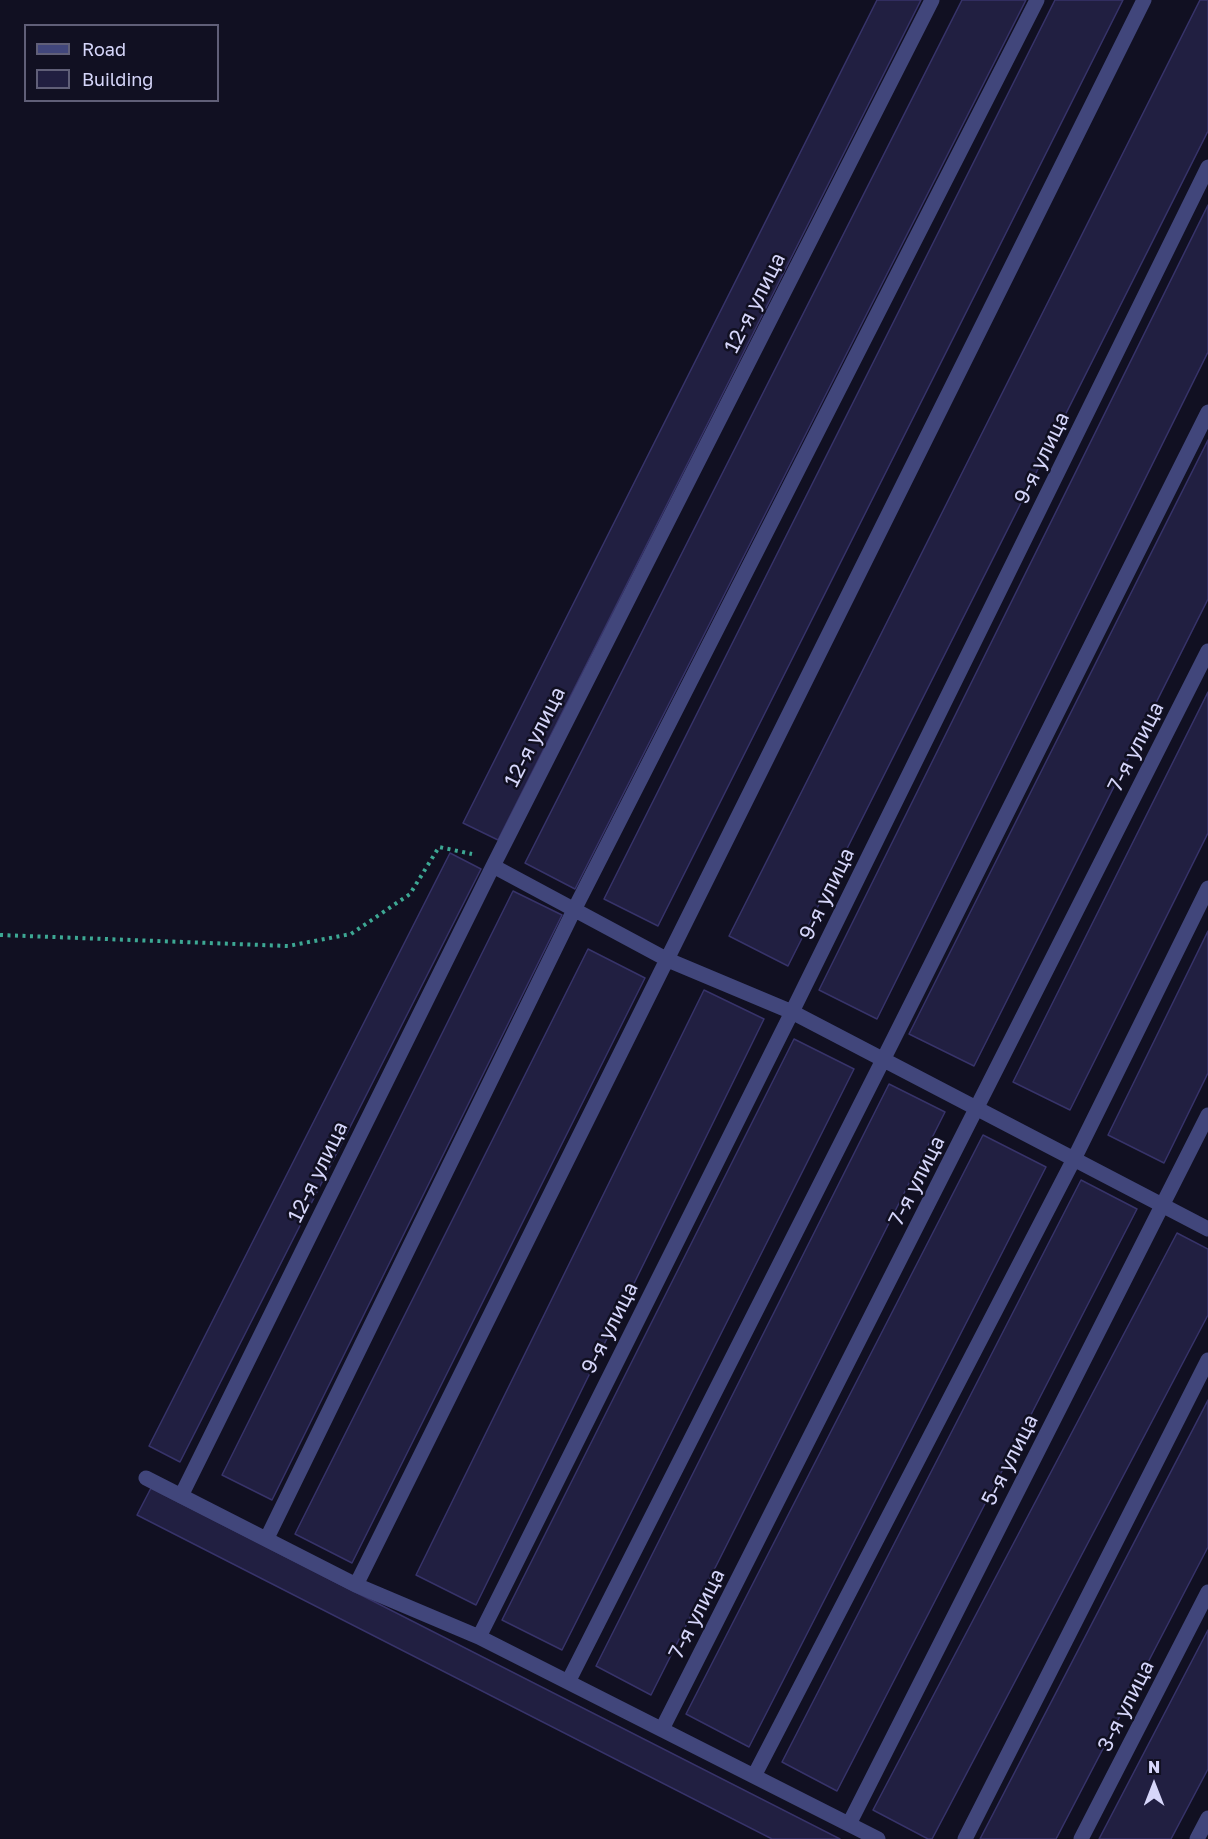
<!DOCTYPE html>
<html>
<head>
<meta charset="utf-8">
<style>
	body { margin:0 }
	#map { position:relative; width:1208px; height:1839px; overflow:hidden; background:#111022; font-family:"Golos Text",sans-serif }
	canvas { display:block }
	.legend { position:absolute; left:24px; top:24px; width:195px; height:78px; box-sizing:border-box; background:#111022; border:2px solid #605f78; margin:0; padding:8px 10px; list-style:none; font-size:18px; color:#d6d6fa }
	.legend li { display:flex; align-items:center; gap:12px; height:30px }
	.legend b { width:30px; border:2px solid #605f78 }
	.north { position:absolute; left:1124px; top:1755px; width:60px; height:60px; -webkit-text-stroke:4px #111022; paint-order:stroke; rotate:0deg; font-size:16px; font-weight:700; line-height:24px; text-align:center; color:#d6d6fa }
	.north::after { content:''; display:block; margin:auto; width:21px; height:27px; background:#d6d6fa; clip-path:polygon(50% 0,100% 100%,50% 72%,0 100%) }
</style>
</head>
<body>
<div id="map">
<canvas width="1208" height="1839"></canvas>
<ul class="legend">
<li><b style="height:8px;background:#41467b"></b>Road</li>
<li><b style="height:16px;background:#211f41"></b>Building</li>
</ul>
<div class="north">N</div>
</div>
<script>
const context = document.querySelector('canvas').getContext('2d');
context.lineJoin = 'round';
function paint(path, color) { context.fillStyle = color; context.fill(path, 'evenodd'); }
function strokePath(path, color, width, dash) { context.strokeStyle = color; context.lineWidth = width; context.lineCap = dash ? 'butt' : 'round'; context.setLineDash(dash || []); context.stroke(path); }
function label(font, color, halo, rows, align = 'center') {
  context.font = font + ' "Golos Text",sans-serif'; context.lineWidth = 5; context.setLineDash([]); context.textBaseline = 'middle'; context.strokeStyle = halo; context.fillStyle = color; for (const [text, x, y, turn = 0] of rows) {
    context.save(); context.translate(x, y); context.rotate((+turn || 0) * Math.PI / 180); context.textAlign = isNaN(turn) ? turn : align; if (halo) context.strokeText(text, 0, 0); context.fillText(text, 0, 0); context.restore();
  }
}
const building = new Path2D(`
	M877,0H921L498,840L463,823Z
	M962,0H1026L575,889L525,863Z
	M1055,0H1123L658,926L604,899Z
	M1200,0H1208V131L788,966L729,936Z
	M1208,205V352L877,1019L819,990Z
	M1208,440V599L974,1066L909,1034Z
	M1208,692V833L1070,1110L1013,1082Z
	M450,853L481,869L180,1462L149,1446Z
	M513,891L562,915L272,1500L222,1475Z
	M1208,931V1073L1164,1163L1108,1135Z
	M588,949L645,978L352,1563L295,1534Z
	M704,990L764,1019L476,1605L416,1575Z
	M794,1039L854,1069L562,1650L502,1620Z
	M889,1084L945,1112L651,1695L596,1666Z
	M983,1135L1046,1167L749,1747L686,1714Z
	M1081,1180L1137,1209L837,1791L782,1762Z
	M1177,1233L1208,1249V1315L932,1839H928L873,1810Z
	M1208,1400V1547L1056,1839H980Z
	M151,1488L840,1839H772L137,1515Z
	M1208,1630V1769L1171,1839H1099Z`);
paint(building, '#211f41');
strokePath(building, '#37336a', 1.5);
strokePath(new Path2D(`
	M0,935L288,946L351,934L410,894L439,847L472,854`), '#3da894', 4, [3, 4.5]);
strokePath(new Path2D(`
	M493,866L668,960L792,1012L1208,1229
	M146,1478L356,1585L479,1637L878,1839
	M181,1496L493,866L932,0
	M267,1538L574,910L1037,0
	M356,1585L1144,0
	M479,1637L792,1012L1208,167
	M568,1682L883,1060L1208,412
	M662,1729L1208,651
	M754,1776L1074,1159L1208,888
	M849,1824L1208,1115
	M965,1839L1208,1360
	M1081,1839L1208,1592
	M1197,1839L1208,1818`), '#41467b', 15);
label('21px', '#d6d6fa', '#111022', [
	["12-я улица",755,303,-63],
	["9-я улица",1042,458,-64],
	["12-я улица",535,737,-63],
	["7-я улица",1136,747,-63],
	["9-я улица",827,894,-64],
	["12-я улица",318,1172,-64],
	["7-я улица",917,1181,-63],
	["9-я улица",610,1328,-63],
	["5-я улица",1010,1460,-63],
	["7-я улица",697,1614,-63],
	["3-я улица",1126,1706,-63]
]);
</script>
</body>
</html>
